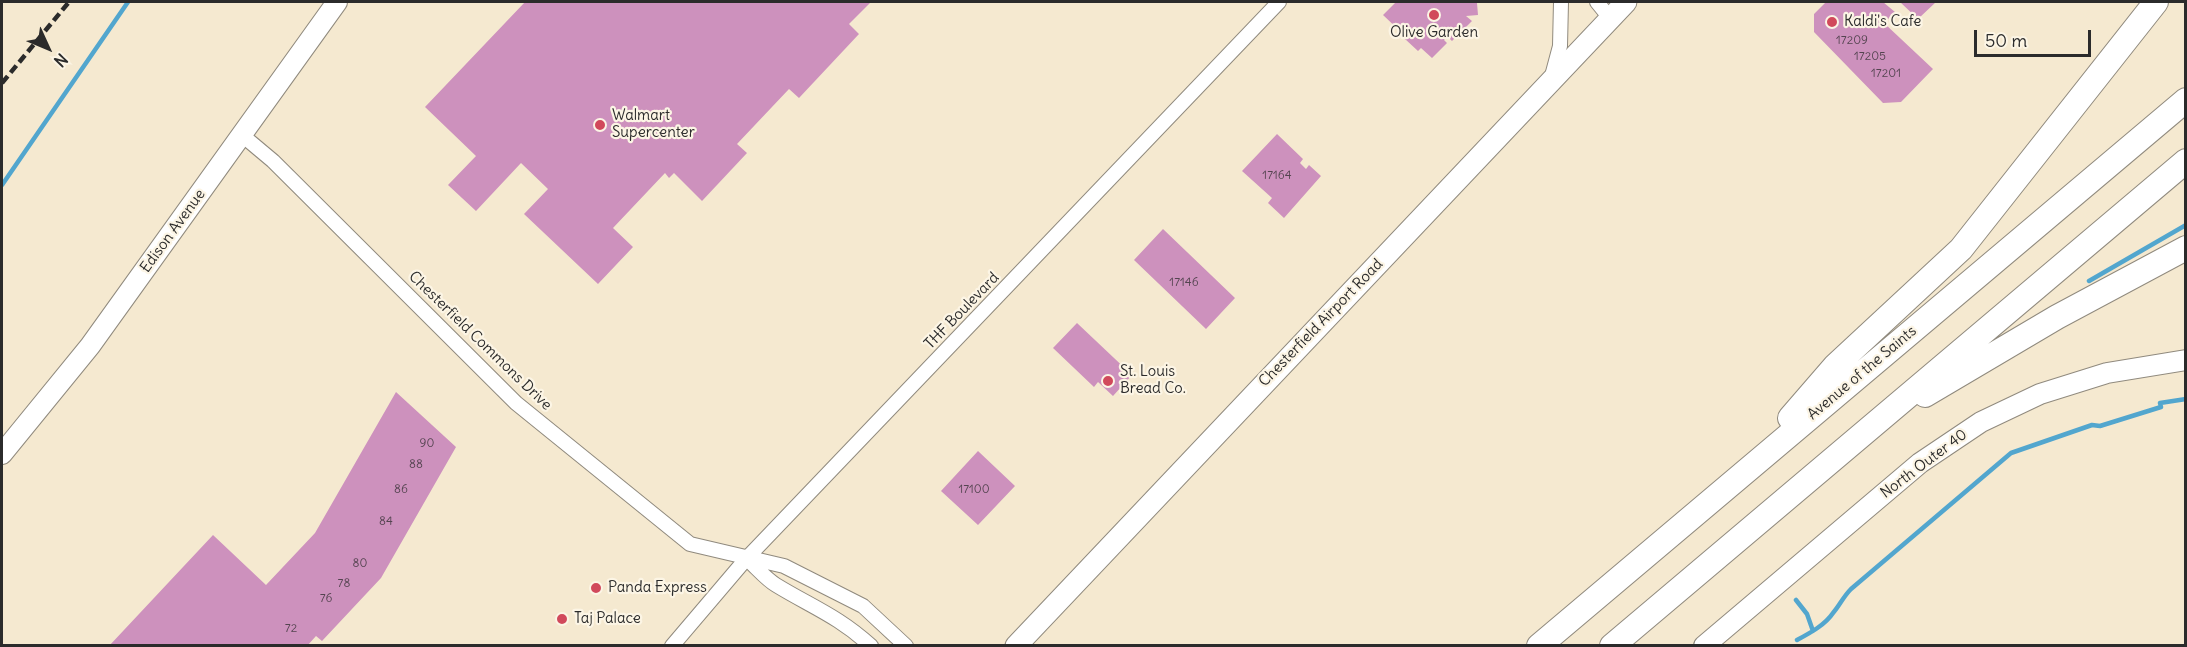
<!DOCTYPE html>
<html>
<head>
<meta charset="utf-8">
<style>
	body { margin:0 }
	#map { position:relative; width:2187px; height:647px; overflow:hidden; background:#f5e9d0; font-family:Delius,sans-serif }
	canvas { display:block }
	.frame { position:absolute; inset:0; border:3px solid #2b2b2b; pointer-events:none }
	.north { position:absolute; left:18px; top:18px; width:60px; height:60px; -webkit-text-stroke:4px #fcf5e5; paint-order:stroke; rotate:134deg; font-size:16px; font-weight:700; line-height:24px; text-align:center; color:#2b2b2b }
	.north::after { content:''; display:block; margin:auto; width:21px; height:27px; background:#2b2b2b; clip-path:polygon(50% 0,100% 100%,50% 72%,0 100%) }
	.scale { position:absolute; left:1974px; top:30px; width:117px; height:27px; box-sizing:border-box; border:3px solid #2b2b2b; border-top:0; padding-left:8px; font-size:18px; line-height:21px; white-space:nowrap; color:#2b2b2b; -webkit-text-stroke:4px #fcf5e5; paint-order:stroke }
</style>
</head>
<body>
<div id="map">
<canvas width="2187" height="647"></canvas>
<div class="frame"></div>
<div class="north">N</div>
<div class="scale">50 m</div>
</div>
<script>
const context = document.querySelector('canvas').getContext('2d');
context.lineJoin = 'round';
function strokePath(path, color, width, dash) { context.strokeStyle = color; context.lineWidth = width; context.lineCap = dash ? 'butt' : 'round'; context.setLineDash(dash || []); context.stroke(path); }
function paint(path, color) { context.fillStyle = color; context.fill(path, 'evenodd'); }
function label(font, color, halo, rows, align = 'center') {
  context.font = font + ' Delius,sans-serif'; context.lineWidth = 4.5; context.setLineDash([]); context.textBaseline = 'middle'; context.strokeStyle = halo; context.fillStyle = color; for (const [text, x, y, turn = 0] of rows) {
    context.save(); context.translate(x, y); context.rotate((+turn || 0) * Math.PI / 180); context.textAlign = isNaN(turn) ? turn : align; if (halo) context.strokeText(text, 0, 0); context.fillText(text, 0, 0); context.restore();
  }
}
strokePath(new Path2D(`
	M2,185L128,2
	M2089,281L2186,225
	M1796,600L1807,614L1813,631
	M1797,640C1810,633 1825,625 1833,613C1840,605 1843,597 1851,589L2011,453L2092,425L2100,426L2161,407L2160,403L2186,399`), '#52a6ce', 4.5);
paint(new Path2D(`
	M525,2H871L849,24L859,34L799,98L789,89L737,144L747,153L702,201L674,173L669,178L665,173L613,228L633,247L598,284L524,214L548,189L521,163L476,211L448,185L476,156L425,107Z
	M1396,2H1469L1477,3L1478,15L1466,16L1472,21L1452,41L1447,36L1444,40L1447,43L1432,58L1421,48L1418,51L1405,39L1410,34L1406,29L1402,33L1383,15Z
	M1826,2H1883L1895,12L1884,23L1933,69L1901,102L1883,103L1814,32V14Z
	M1900,2H1936L1918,19Z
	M1277,134L1303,159L1300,163L1306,169L1309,165L1321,176L1284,218L1268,203L1272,198L1242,171Z
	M1163,229L1235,298L1206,329L1134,260Z
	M1077,323L1132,375L1113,396L1098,382L1094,387L1053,348Z
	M396,392L456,447L381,578L322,641L316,636L307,646H109L213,535L266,585L315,533Z
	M978,451L1015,486L978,525L941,491Z`), '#cd91bd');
const street = new Path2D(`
	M1597,2L1610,18
	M1552,76L1560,46L1561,2
	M242,135L273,161L516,403L690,544L784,566L863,606L906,646
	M748,560C757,568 766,579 776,585C812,607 838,616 871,646
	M672,646L746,559L1279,2`);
const secondary = new Path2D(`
	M2,454L90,346L337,2
	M1704,646L1920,463L1981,422L2040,394L2107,373L2186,360`);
const primary = new Path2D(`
	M1016,646L1626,2`);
const highway = new Path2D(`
	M1925,395L2057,317L2186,248
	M1790,418L1835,366L1961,249L2156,2
	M1539,646L2186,100
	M1612,646L2186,161`);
strokePath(street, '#908a7e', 16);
strokePath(secondary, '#908a7e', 22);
strokePath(primary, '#908a7e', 23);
strokePath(highway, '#908a7e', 26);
strokePath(street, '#fff', 14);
strokePath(secondary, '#fff', 20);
strokePath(primary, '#fff', 21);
strokePath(highway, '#fff', 24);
strokePath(new Path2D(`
	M2,83L69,2`), '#2b2b2b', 4.5, [9, 4.5]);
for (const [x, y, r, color] of [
	[1434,15,6,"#d1495b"],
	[1832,22,6,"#d1495b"],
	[600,125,6,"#d1495b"],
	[1108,381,6,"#d1495b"],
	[596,588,6,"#d1495b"],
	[562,619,6,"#d1495b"]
]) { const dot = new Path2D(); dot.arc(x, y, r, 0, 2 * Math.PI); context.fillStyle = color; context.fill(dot); strokePath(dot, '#fcf5e5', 2); }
label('12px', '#544450', null, [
	["17209",1852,41],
	["17205",1870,57],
	["17201",1886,74],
	["17164",1277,176],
	["17146",1184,283],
	["90",427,444],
	["88",416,465],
	["86",401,490],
	["17100",974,490],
	["84",386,522],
	["80",360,564],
	["78",344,584],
	["76",326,599],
	["72",291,629]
]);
label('15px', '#2b2b2b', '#fcf5e5', [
	["Kaldi's Cafe",1844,22],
	["Olive Garden",1434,33,"center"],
	["Walmart",612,116],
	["Supercenter",612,133],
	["St. Louis",1120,372],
	["Bread Co.",1120,389],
	["Panda Express",608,588],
	["Taj Palace",574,619]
], 'left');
label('15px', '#2b2b2b', '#fcf5e5', [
	["Edison Avenue",173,231,-54],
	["THF Boulevard",962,311,-46],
	["Chesterfield Airport Road",1321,323,-46],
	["Chesterfield Commons Drive",480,341,44],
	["Avenue of the Saints",1862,373,-40],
	["North Outer 40",1924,464,-37]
]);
</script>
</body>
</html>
